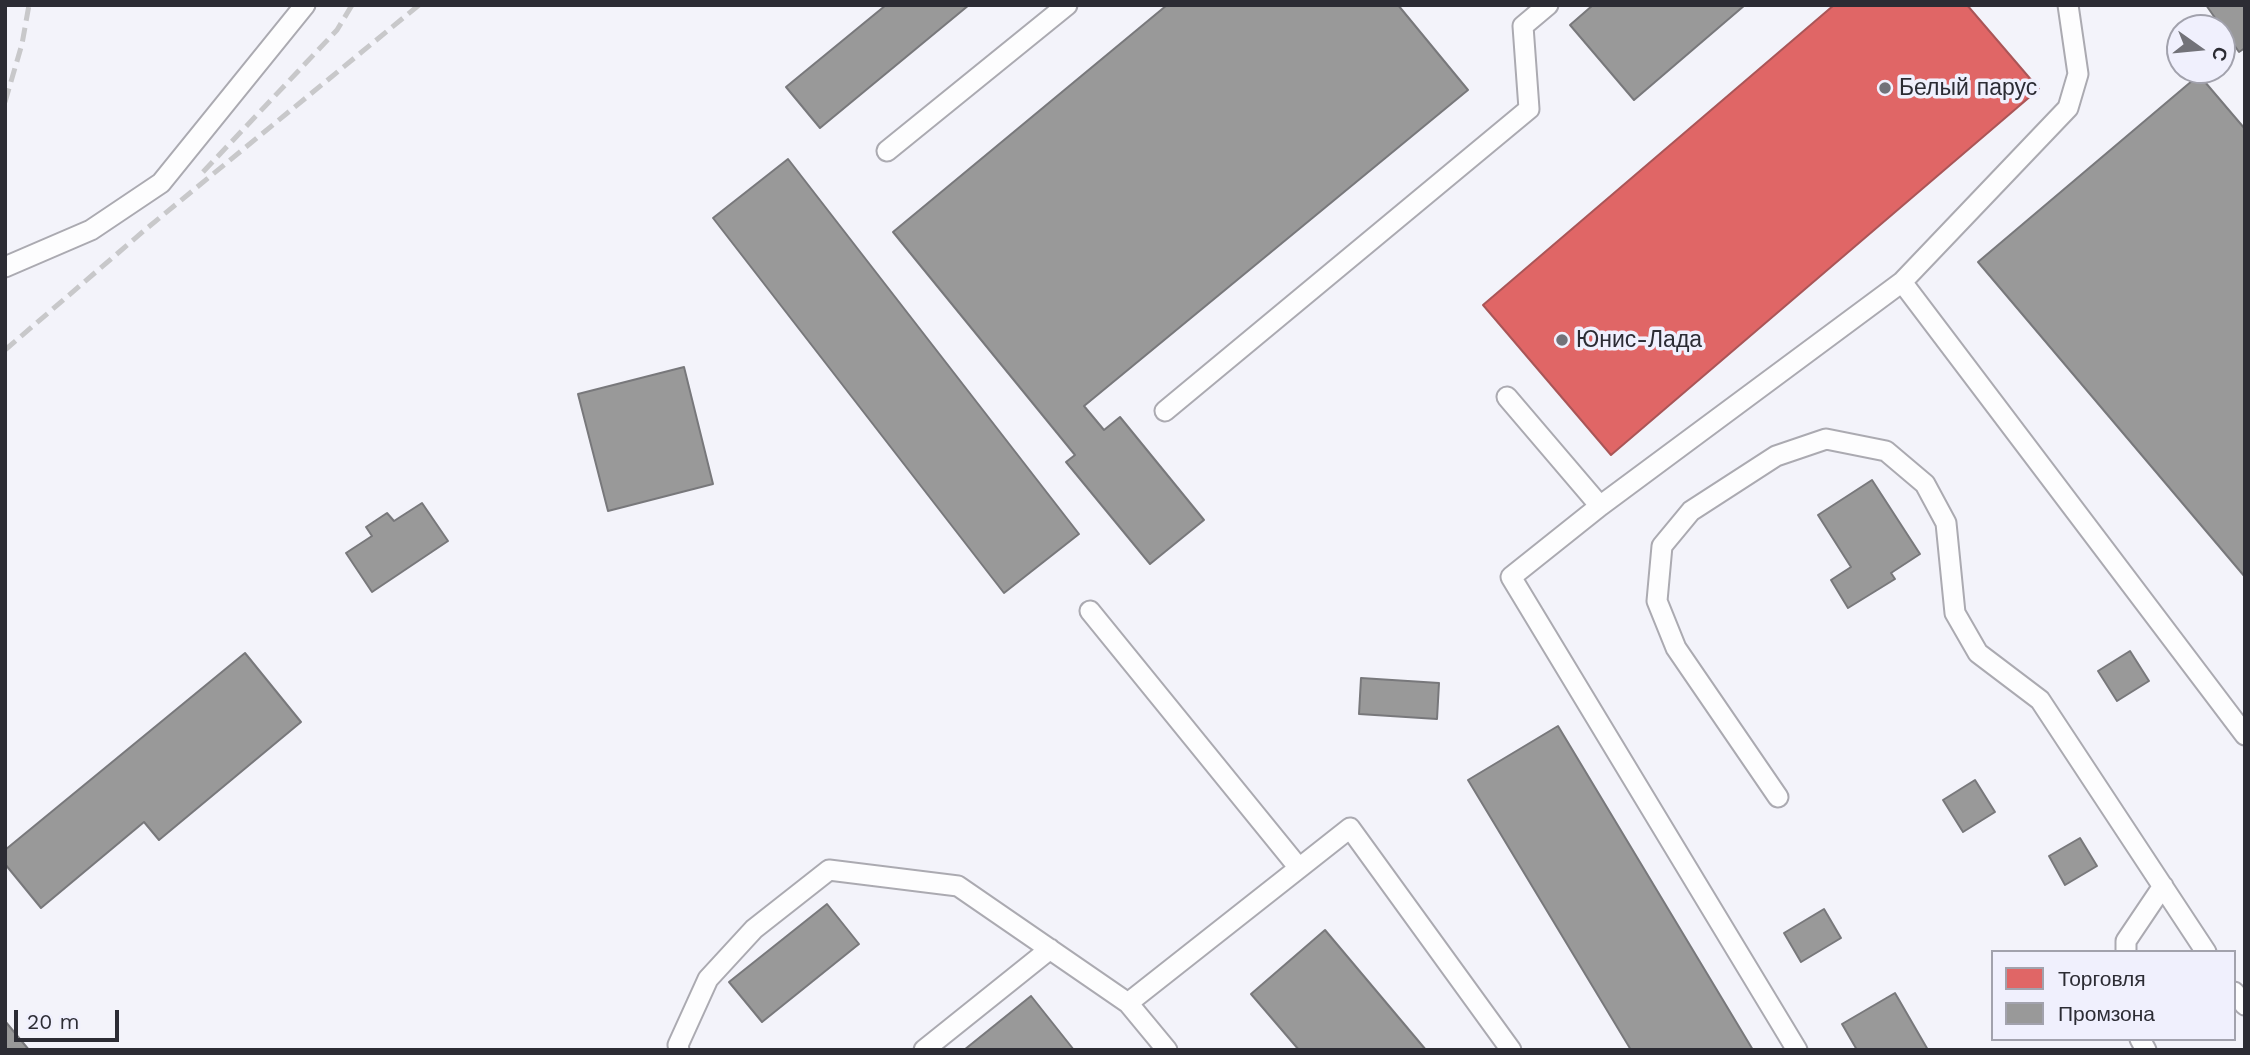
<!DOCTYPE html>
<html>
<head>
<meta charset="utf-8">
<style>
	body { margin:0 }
	#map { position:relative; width:2250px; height:1055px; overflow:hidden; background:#f3f3fa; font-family:"Work Sans",sans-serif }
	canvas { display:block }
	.frame { position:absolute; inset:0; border:7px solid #2c2c34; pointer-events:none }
	.legend { position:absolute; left:1991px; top:950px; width:245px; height:91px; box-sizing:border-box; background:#f0f0fd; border:2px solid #a2a2ad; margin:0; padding:9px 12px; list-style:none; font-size:21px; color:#2c2c34 }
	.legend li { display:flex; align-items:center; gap:14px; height:35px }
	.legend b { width:35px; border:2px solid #a2a2ad }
	.north { position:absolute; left:2166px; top:14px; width:70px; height:70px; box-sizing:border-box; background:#f0f0fd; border:2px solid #a2a2ad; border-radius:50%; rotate:105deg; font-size:19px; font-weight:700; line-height:28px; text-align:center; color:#2c2c34 }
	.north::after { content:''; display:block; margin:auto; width:24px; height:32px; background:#727279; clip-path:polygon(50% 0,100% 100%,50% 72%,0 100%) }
	.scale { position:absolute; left:14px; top:1010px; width:105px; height:32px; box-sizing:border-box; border:4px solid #2c2c34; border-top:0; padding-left:9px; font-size:21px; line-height:24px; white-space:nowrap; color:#2c2c34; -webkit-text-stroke:5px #f0f0fd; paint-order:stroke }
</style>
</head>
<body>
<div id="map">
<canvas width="2250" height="1055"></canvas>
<div class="frame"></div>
<ul class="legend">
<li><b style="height:19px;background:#e06666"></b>Торговля</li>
<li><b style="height:19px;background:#999"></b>Промзона</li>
</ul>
<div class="north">С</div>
<div class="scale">20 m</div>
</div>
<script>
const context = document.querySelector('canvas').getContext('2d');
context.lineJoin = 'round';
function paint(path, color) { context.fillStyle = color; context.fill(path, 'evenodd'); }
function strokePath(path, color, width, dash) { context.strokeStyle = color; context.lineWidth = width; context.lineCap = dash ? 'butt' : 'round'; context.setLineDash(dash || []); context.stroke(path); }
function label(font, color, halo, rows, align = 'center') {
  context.font = font + ' "Work Sans",sans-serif'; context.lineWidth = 7; context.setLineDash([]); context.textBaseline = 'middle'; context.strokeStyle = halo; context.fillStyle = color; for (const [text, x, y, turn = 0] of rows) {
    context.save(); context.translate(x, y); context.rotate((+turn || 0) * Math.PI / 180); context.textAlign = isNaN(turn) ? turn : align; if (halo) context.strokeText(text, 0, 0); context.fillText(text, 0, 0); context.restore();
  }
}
const shops = new Path2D(`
	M1834,5H1967L2039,89L1611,455L1483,305Z`);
paint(shops, '#e06666');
strokePath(shops, '#aa5557', 2);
const industry = new Path2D(`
	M886,5H969L820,128L786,87Z
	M1167,5H1398L1468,90L1084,406L1104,430L1120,417L1204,520L1150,564L1066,462L1075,455L893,232Z
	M1593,5H1745L1634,100L1570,25Z
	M2206,5H2245V48L2239,52Z
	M2199,75L2245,129V577L1978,262Z
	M788,159L1079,534L1004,593L713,218Z
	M684,367L713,484L608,511L578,394Z
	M1872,480L1920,554L1891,573L1895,579L1848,608L1831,580L1851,567L1818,515Z
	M422,503L448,541L372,592L346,553L372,536L366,527L387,513L394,521Z
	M2130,651L2149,681L2117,701L2098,671Z
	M245,653L301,722L159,840L144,822L41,908L5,864V850Z
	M1361,678L1439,683L1437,719L1359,714Z
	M1558,726L1753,1050H1631L1468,780Z
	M1975,780L1995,812L1963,832L1943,800Z
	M2080,838L2097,866L2065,885L2049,856Z
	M827,904L859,944L762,1022L729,982Z
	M1824,909L1841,938L1801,962L1784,933Z
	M1325,930L1426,1050H1299L1251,994Z
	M1895,993L1928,1050H1857L1842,1024Z
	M1031,996L1074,1050H964Z
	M5,1021L29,1050H5Z`);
paint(industry, '#999');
strokePath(industry, '#78787b', 2);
const service = new Path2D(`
	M887,151L1067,5
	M5,267L91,230L161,183L305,5
	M1902,282L2245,735
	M1507,397L1600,506L1902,282L2068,108L2078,74L2068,5
	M1165,411L1529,109L1523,26L1548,5
	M1600,506L1511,577L1797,1050
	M1090,611L1299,868
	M1778,797L1676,648L1657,601L1662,546L1691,511L1776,456L1826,439L1886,451L1925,484L1946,523L1955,613L1978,653L2040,700L2206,952
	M2126,952V941L2163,886
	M2234,992L2245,1005
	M1128,1003L1350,828L1511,1050
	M2140,1039L2146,1050
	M679,1050L678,1045L708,979L754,929L829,870L958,886L1128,1003L1167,1050
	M924,1050L1050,949`);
strokePath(service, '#abaab1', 23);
strokePath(service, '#fdfdfe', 19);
strokePath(new Path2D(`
	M5,102L22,44L29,5
	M203,172L337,30L352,5
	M5,350L146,229L419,5`), '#c8c8ca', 5, [14, 7]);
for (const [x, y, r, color] of [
	[1885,88,7,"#727279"],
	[1562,340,7,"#727279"]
]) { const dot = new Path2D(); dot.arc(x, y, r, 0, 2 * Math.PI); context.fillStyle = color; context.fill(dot); strokePath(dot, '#f0f0fd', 2.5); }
label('23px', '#2c2c34', '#f0f0fd', [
	["Белый парус",1899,88],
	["Юнис-Лада",1576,340]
], 'left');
</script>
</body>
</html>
